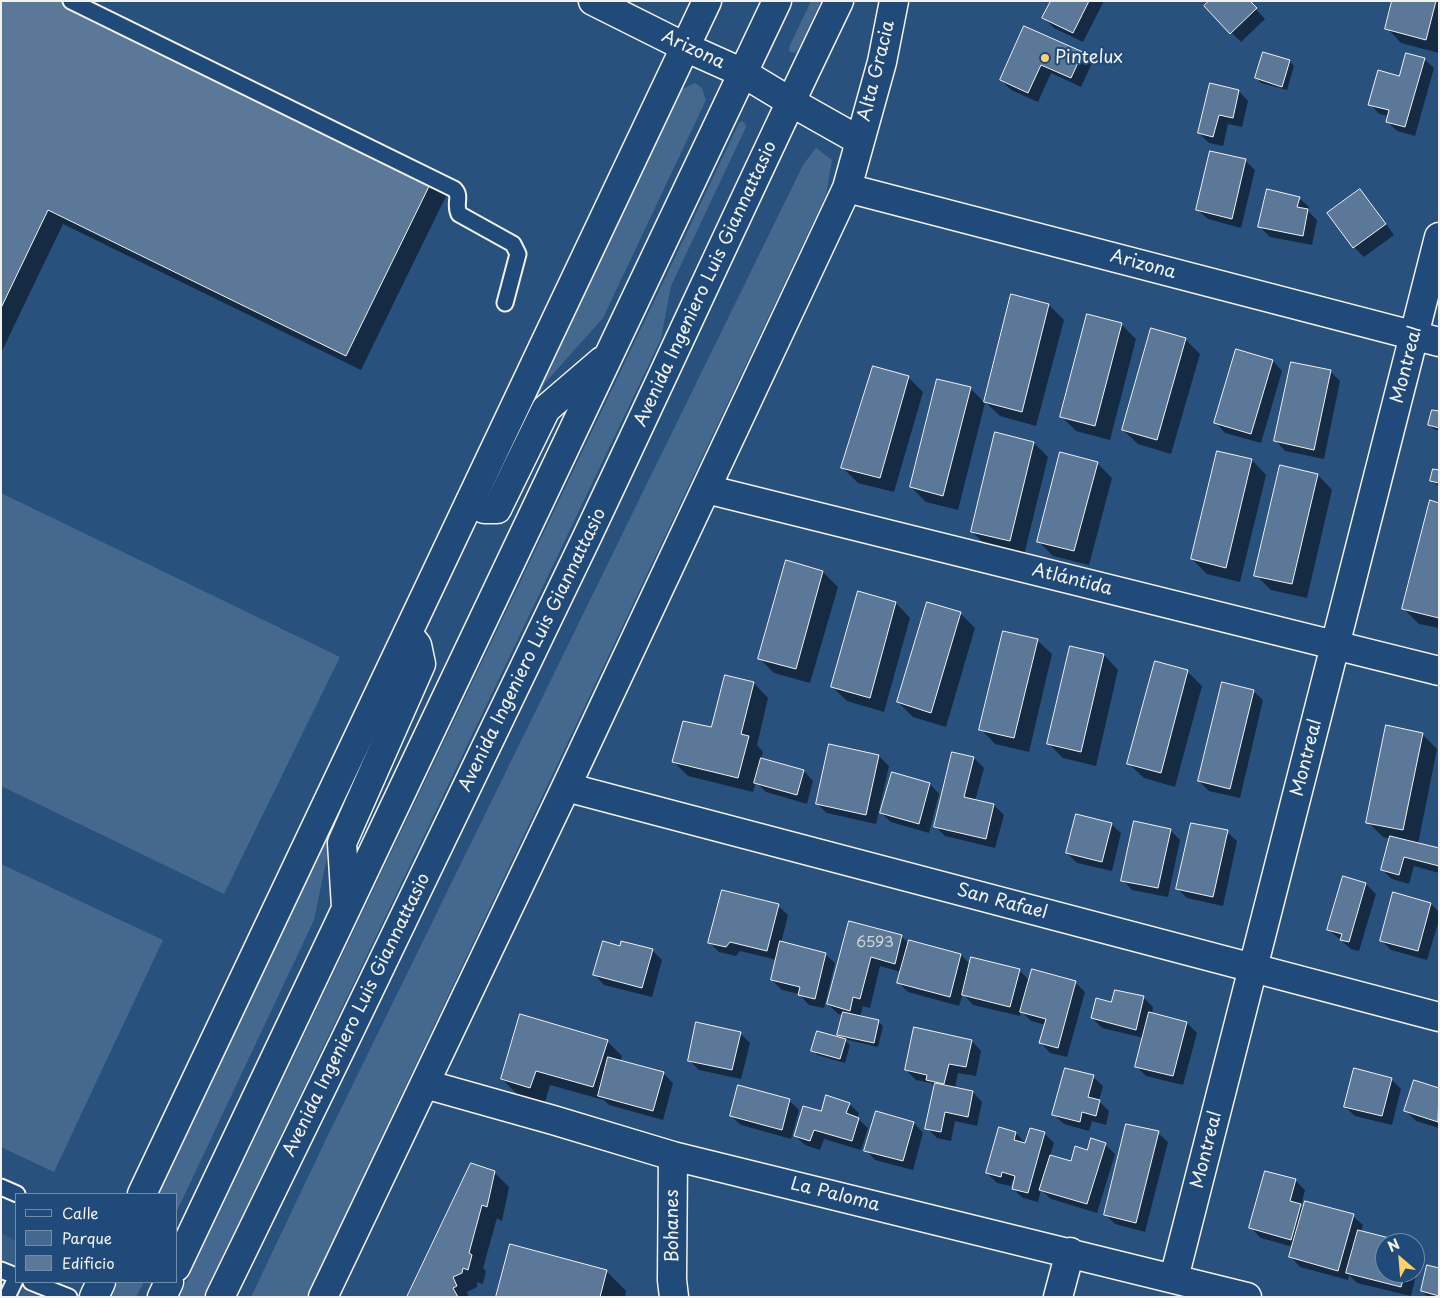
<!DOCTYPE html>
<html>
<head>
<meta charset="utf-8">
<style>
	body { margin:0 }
	#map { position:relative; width:1440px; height:1298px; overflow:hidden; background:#28517e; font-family:"Playpen Sans",sans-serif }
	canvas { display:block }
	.frame { position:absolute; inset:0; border:2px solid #f4f1e8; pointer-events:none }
	.legend { position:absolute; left:15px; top:1193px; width:162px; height:90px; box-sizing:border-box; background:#1f4a7a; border:1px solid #748da6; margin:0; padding:6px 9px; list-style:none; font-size:15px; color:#f4f1e8 }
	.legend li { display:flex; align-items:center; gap:10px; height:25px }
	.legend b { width:25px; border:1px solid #748da6 }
	.north { position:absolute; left:1375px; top:1233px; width:50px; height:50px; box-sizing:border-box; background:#1f4a7a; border:1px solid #748da6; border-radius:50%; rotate:333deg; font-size:14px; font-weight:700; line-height:20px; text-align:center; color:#f4f1e8 }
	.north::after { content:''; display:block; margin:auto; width:18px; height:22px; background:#ffd166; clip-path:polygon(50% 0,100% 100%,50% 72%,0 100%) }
</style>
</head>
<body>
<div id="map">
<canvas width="1440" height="1298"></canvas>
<div class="frame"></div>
<ul class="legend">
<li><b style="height:6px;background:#1f4a7a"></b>Calle</li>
<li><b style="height:14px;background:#45688e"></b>Parque</li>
<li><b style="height:14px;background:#5b7899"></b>Edificio</li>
</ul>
<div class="north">N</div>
</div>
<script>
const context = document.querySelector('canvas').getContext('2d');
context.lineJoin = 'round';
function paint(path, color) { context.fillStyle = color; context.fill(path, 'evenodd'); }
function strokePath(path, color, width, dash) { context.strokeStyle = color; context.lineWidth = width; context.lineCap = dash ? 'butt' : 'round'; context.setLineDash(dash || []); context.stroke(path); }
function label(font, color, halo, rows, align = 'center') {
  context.font = font + ' "Playpen Sans",sans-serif'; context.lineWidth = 4; context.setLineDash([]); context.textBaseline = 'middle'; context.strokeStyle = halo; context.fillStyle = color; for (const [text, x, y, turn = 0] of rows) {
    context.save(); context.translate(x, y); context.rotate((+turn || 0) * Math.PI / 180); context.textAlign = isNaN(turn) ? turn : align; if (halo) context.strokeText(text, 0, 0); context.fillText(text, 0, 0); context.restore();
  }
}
paint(new Path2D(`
	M1,1233L16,1241V1282H61L54,1297H1Z`), '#375d86');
paint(new Path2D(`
	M811,1H821L797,52L792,53L789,50L790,45Z
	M695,83L702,88L706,100L603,318L545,383L493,491L490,492L541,380L680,90Z
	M742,121L745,123L746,127L671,286L661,339L204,1297H179L739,123Z
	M816,148L832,160L826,195L306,1297H251L328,1135L803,165Z
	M1,493L340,657L224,894L1,786Z
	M376,731L381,733L330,843L314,920L176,1213V1194H159Z
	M1,864L163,940L54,1172L1,1147Z
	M118,1282H144L136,1297H111Z`), '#45688e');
paint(new Path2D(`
	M1,1L450,188L361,370L63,224L1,353Z
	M1052,1H1104L1083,42L1054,28L1044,18Z
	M1248,1L1265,19L1241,42L1205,6Z
	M1394,1H1439V53L1401,43L1387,28Z
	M1025,28L1082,53L1092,63L1081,87L1051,73L1038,102L1011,90L1001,80Z
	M1264,54L1290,61L1294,66L1287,90L1261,83L1257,78Z
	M1424,59L1434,68L1415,136L1397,131L1387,121L1388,116L1379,114L1370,104Z
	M1239,91L1248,101L1242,127L1228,124L1223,146L1209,143L1199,133Z
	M1246,161L1255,170L1241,228L1208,219L1198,210Z
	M1359,191L1369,200L1394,235L1364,257L1354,247L1329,213Z
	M1299,198L1309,207L1308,211L1317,220L1312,245L1270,237L1260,227Z
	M1049,305L1064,320L1036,426L1000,416L985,402Z
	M1121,324L1136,339L1110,440L1076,431L1062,417Z
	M1185,339L1200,354L1171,454L1138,444L1123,430Z
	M1237,350L1273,361L1282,371L1261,443L1225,433L1216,423Z
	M1330,371L1340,381L1324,459L1285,451L1276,441Z
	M908,377L923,392L894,492L858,483L843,468Z
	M970,388L985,403L958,510L926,502L911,487Z
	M1439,413V431L1434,429L1429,425Z
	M1034,443L1048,457L1024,555L987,546L972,532Z
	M1252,460L1266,475L1240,582L1207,574L1192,559Z
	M1097,463L1112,478L1089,565L1053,556L1039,542Z
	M1439,471V486L1431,481Z
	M1318,475L1332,490L1307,598L1271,590L1256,575Z
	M1439,504V628L1419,624L1404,609Z
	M787,562L823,572L838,587L810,683L774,673L759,658Z
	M896,603L910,618L884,712L847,701L832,687Z
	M960,613L975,628L946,727L913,717L898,702Z
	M1037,640L1052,654L1029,752L995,744L981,729Z
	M1104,655L1118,670L1096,766L1063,758L1048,743Z
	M1187,671L1202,686L1175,787L1144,778L1129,764Z
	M754,683L768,698L757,745L763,752L761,759L804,771L813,781L807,804L766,792L756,782L753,792L688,776L673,761L712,729Z
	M1253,691L1263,700L1240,798L1209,791L1199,781Z
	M1422,734L1437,749L1418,844L1439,849V873L1414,866L1409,884L1392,879L1382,870L1391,839L1383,837L1368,822Z
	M830,746L879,756L889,766L876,824L827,813L817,804Z
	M953,753L974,758L984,768L975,801L994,805L1004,815L995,848L945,836L935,826Z
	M892,774L930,784L939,794L929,833L891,822L881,813Z
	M1111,824L1121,833L1112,871L1077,863L1067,853Z
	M1170,830L1180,840L1168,897L1132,890L1123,880Z
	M1227,832L1237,841L1223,906L1187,898L1177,888Z
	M1344,878L1366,884L1376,894L1359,951L1351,949L1329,930Z
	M1394,894L1431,904L1439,912V920L1427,960L1391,950L1381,940Z
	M778,906L788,915L781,943L825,954L835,963L824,1008L809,1005L799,994L782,990L772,980L777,960L740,951L736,956L719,952L709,942Z
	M850,923L901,936L909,944L910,942L961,955L971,965L1019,970L1030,981L1075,982L1085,992L1067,1057L1050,1053L1041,1043L1046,1025L1031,1021L1021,1011L1020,1016L973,1005L963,994L959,1006L908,992L898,982L901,972L880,966L870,1008L863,1006L860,1017L878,1021L883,1026L878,1047L844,1039L850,1045L845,1063L817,1055L813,1050L845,1040L839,1034L843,1015L838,1014L828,1004Z
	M652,950L662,960L652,997L604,985L595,975Z
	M1144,998L1153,1007L1152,1014L1187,1023L1197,1033L1183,1085L1146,1076L1136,1066L1144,1038L1102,1028L1092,1018L1112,1003Z
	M740,1033L750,1043L741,1079L699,1070L689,1060Z
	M607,1041L622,1056L620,1062L663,1073L673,1083L663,1120L609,1105L604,1100L550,1085L545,1102L517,1094L502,1079Z
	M972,1041L981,1051L976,1076L958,1073L955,1088L973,1092L982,1102L977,1126L955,1121L951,1141L937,1138L927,1128L935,1088L931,1083L916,1080L906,1070Z
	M1093,1077L1103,1086L1099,1101L1109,1111L1106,1125L1092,1121L1089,1131L1064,1124L1054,1115Z
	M1391,1079L1401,1089L1392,1125L1355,1116L1345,1107Z
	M1439,1089V1128L1416,1121L1406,1111Z
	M789,1100L799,1110L791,1139L741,1125L731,1116Z
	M849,1104L859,1113L857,1118L868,1128L861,1150L824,1139L820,1150L805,1145L795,1136L822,1113Z
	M914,1123L923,1133L913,1170L875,1160L866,1150Z
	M1016,1133L1026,1144L1044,1133L1054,1143L1050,1156L1072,1163L1088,1152L1105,1144L1115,1154L1097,1213L1051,1199L1041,1190L1038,1202L1023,1198L1013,1189L1015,1182L1012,1181L1011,1186L997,1183L987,1173Z
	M1158,1133L1168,1142L1145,1232L1115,1224L1105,1214Z
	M494,1172L509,1187L502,1221L497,1218L483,1268L486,1271L483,1284L477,1282V1287L467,1292L469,1297H409Z
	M1295,1180L1305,1190L1301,1206L1304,1209L1353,1216L1363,1225L1361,1232L1404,1243H1385V1273H1415V1249L1421,1255L1411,1296L1357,1283L1349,1275L1348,1280L1300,1267L1291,1257L1293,1247L1261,1238L1251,1228Z
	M511,1246L607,1272L626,1291L625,1297H497Z
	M1439,1269V1297H1428L1422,1291Z`), '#0007');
const building = new Path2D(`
	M1,1H85L436,172L346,356L48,210L1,308Z
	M1051,1H1089L1073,33L1042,18Z
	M1209,1H1250L1257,8L1230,34L1204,6Z
	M1392,1H1436L1426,40L1385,29Z
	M1024,26L1083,52L1071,78L1041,65L1028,93L1000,80Z
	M1263,52L1290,60L1282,87L1255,78Z
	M1406,53L1425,58L1405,127L1386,122L1389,110L1368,105L1378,70L1399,76Z
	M1210,83L1239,90L1233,118L1219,115L1213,137L1198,133Z
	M1210,151L1246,159L1232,219L1196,210Z
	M1267,189L1300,197L1297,207L1308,209L1303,236L1258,227Z
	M1360,189L1386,224L1353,248L1327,213Z
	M1011,294L1049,304L1022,412L984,402Z
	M1087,314L1122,323L1095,426L1060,417Z
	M1151,328L1186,338L1157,440L1122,430Z
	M1236,349L1273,360L1251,434L1214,423Z
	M1291,362L1331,370L1314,450L1274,441Z
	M873,366L909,376L880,478L841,468Z
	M937,379L971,387L943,496L910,487Z
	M1432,410L1439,411V428L1428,425Z
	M995,432L1034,442L1010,541L971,532Z
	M1217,451L1252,459L1226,568L1191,559Z
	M1060,452L1098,462L1074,551L1037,542Z
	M1280,465L1318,474L1292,584L1254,576Z
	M1433,469L1439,470V483L1430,481Z
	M1430,500L1439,503V618L1402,609Z
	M786,560L823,571L796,669L758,659Z
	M858,591L896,602L870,698L831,687Z
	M927,602L961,612L931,713L897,702Z
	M1003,631L1038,639L1014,738L979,730Z
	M1070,646L1104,654L1081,752L1047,744Z
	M1155,661L1188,670L1161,773L1127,764Z
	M725,675L754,682L741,734L749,736L738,778L672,762L683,721L711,727Z
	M1222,682L1254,690L1230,789L1198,781Z
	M1386,725L1423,733L1403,830L1366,823Z
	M829,744L879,755L866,815L816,804Z
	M952,752L974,757L964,797L994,804L986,839L934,827Z
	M761,758L804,770L797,795L754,783Z
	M892,772L930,783L919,824L880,813Z
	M1076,814L1112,823L1102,862L1066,853Z
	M1134,821L1171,829L1158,888L1121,881Z
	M1191,823L1228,830L1213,897L1176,889Z
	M1390,836L1439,848V866L1404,857L1399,875L1381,870Z
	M1343,876L1366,883L1349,942L1340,940L1342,934L1327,930Z
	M722,890L779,904L767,951L730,942L726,947L708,943Z
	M1393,892L1431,903L1418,951L1380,941Z
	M849,921L902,935L895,964L871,957L860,999L853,997L850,1011L827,1004Z
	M909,940L961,954L950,997L897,983Z
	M603,941L620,946L621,941L653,949L642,988L593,975Z
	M780,941L826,953L815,999L798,995L800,987L771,980Z
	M971,957L1020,969L1010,1007L962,995Z
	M1032,969L1076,981L1058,1048L1039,1043L1046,1019L1020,1012Z
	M1115,990L1144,996L1136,1030L1091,1018L1096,998L1111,1002Z
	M843,1012L879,1020L874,1043L837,1035Z
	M1149,1012L1187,1022L1173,1076L1135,1067Z
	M520,1014L608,1040L593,1087L536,1071L530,1088L501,1079Z
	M696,1022L741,1032L732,1070L688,1061Z
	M914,1027L972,1040L966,1067L949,1064L944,1084L926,1080L927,1075L905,1070Z
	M817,1031L846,1039L840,1059L811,1051Z
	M608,1057L664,1072L653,1111L598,1096Z
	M1065,1068L1094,1075L1088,1097L1100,1100L1096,1116L1082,1112L1080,1122L1052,1115Z
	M1354,1068L1392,1078L1382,1116L1344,1107Z
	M1414,1080L1439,1088L1438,1122L1404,1111Z
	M935,1083L973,1091L968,1117L945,1112L941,1132L925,1129Z
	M738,1085L790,1099L782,1130L730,1116Z
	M826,1095L850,1103L846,1113L859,1118L852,1141L814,1130L810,1141L794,1136L803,1106L821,1111Z
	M876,1111L914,1122L903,1161L864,1151Z
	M1126,1124L1159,1131L1136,1223L1104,1215Z
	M999,1127L1016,1132L1014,1140L1025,1143L1030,1128L1045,1132L1028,1193L1012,1189L1015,1176L1002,1172L1001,1177L986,1173Z
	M1091,1138L1106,1143L1087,1204L1039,1190L1050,1155L1071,1161L1075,1146L1087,1150Z
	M471,1163L495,1171L487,1207L482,1205L469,1253L472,1255L468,1270L463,1268L462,1273L453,1277L457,1286L453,1288L458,1297H407Z
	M1265,1171L1296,1179L1290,1201L1301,1204L1291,1240L1249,1228Z
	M1305,1201L1354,1214L1338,1271L1289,1257Z
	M1358,1230L1409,1243H1385V1273H1405L1401,1287L1346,1273Z
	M510,1244L607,1270L600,1297H496Z
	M1427,1265L1439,1268V1296L1421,1291Z`);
paint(building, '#5b7899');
strokePath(building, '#f4f1e8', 1);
const lane = new Path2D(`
	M71,1L454,189C462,196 454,204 459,214L513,244L518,254L505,303
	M1,1187L17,1194
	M1,1270L16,1276
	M31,1282L69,1297
	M7,1297L16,1278`);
const street = new Path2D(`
	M593,1L685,47L743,73L791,102L860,141
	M847,188L1439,342
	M706,489L1439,671
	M566,787L1439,1017
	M425,1084L553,1120L673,1156L1247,1297
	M673,1156L672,1280L674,1297
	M142,1194L707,1
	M1174,1278L1439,237
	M94,1297L101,1282
	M323,1297L566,787L847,188L882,62L894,1
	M1058,1297L1070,1252`);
const primary = new Path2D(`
	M470,502L484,509H497L546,409L602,361
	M346,907L342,843L421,664L417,645L408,634
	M176,1267L777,1
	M162,1297L169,1282
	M220,1297C343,1044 467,791 587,537C672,358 753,179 839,1`);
strokePath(lane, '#f4f1e8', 19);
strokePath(street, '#f4f1e8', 31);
strokePath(primary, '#f4f1e8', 31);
strokePath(lane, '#1f4a7a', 15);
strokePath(street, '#1f4a7a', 28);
strokePath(primary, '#1f4a7a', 28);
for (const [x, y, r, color] of [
	[1045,58,5,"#ffd166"]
]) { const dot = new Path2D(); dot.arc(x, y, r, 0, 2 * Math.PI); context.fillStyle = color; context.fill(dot); strokePath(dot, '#1f4a7a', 2); }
label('15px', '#ced3d4', null, [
	["6593",875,943]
]);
label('18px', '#f4f1e8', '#1f4a7a', [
	["Arizona",693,50,25],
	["Alta Gracia",877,71,-76],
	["Arizona",1143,265,15],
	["Avenida Ingeniero Luis Giannattasio",706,284,-65],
	["Montreal",1407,365,-76],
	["Atlántida",1072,580,14],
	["Avenida Ingeniero Luis Giannattasio",533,650,-64],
	["Montreal",1307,758,-76],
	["San Rafael",1002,902,15],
	["Avenida Ingeniero Luis Giannattasio",357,1015,-64],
	["Montreal",1207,1150,-76],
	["La Paloma",835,1195,14],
	["Bohanes",673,1226,-90]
]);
label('18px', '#f4f1e8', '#1f4a7a', [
	["Pintelux",1055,58]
], 'left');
</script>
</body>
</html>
